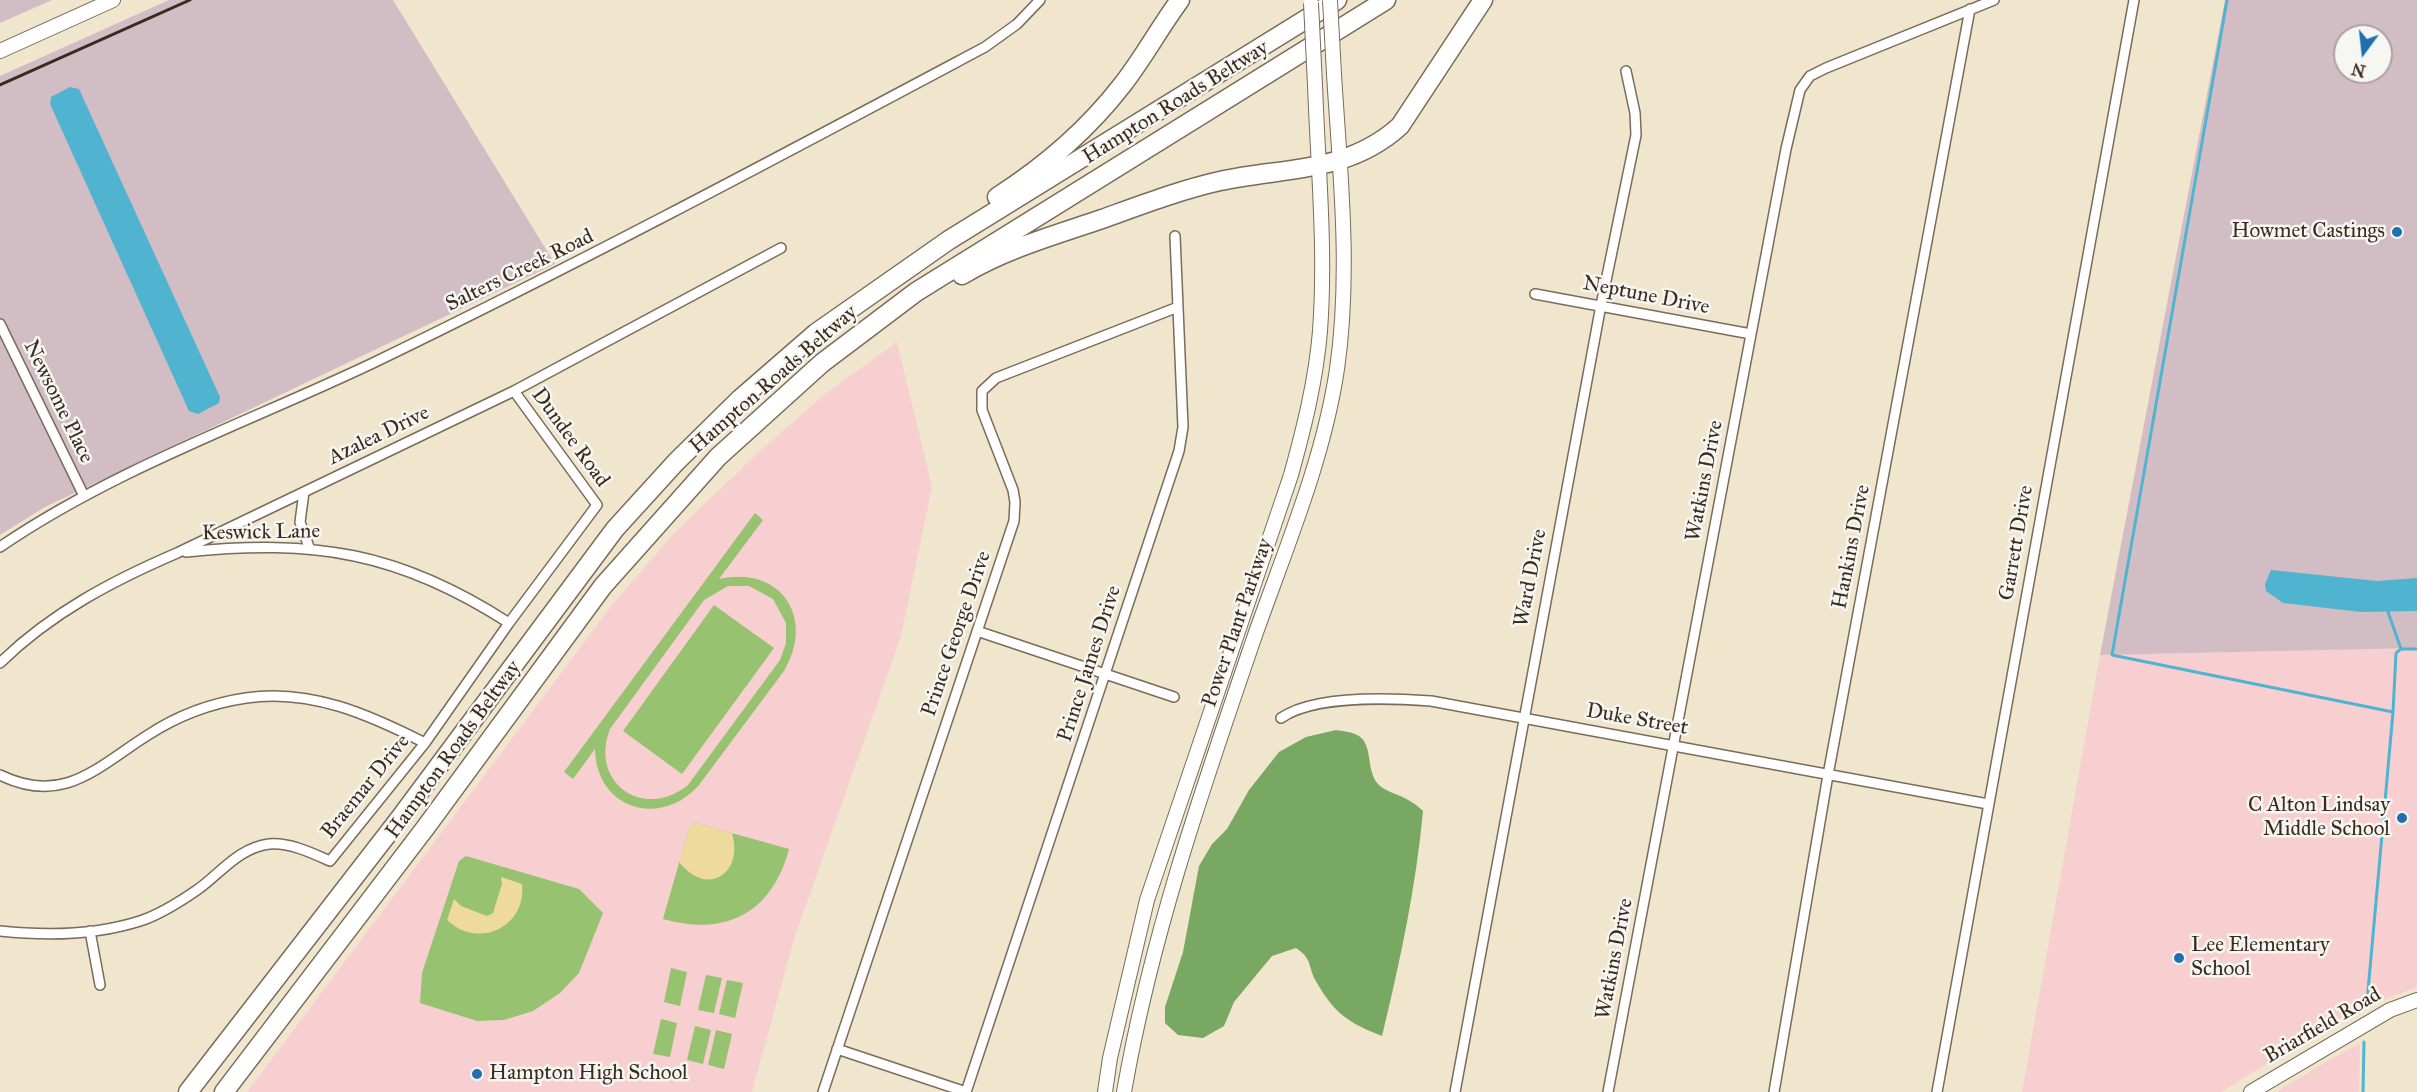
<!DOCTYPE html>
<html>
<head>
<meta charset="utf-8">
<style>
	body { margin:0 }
	#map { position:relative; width:2417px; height:1092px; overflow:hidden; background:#f0e5cd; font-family:"IM FELL Great Primer",serif }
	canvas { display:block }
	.north { position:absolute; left:2333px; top:24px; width:60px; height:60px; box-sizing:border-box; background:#f6f6f2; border:2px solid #aba49d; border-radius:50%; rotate:195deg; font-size:16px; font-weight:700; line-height:24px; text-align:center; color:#3b2a1e }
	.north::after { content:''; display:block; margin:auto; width:21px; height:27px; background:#1f6fb2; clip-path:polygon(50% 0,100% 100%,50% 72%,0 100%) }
</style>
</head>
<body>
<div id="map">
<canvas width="2417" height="1092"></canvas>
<div class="north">N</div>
</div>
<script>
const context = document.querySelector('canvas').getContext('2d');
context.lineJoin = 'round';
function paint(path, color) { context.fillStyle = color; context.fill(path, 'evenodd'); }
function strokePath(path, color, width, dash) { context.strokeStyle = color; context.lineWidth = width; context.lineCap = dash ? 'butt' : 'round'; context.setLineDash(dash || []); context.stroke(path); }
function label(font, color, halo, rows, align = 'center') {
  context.font = font + ' "IM FELL Great Primer",serif'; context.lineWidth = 5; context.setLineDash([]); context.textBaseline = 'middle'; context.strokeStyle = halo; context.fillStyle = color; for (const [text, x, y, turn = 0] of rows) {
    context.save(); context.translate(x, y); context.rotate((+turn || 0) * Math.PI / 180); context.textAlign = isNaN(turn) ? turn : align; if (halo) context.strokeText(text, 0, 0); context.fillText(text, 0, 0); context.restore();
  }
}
paint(new Path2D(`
	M897,342L932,487L901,636L794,939L752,1092H247L612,605L675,532L759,452L825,394Z
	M2417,648V987L2367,1006L2366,1003L2221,1092H2022L2100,655Z
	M2360,1043L2359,1092H2276L2319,1066Z`), '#f7cfd0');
paint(new Path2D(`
	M0,0H52L0,23Z
	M169,0H393L555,264L45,507L0,535V76Z
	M2225,0H2417V648L2100,655ZM2345,36H2381V72H2345Z`), '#d2bdc5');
paint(new Path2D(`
	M755,513L763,520L719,579C780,565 816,617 784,671L699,785C660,829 596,809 595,749L573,779L564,772ZM728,586H749L773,599L786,623V643L780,660L688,785C644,821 589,783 610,729L704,600Z
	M714,605L774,648L682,774L623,731Z
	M696,823L789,849C772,913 726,937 663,919L689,828Z
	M466,856L579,889L603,913L579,973L560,993L533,1011L504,1020L477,1021L420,1003L422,973L459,861Z
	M671,968L687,972L680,1006L664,1002Z
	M706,975L722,978L714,1013L698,1010Z
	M727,980L743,983L735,1018L719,1014Z
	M661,1019L677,1023L670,1057L653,1054Z
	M695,1026L711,1030L703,1064L687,1060Z
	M716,1030L732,1034L724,1069L708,1065Z`), '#97c26f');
paint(new Path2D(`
	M1336,730C1342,731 1353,732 1359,736C1373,745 1366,771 1378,784C1387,794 1408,795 1423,811C1416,887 1400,962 1382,1036C1349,1023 1335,1014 1317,983C1307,967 1314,960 1296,948L1272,956L1234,1002L1224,1026L1203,1038L1178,1035L1165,1023V1007L1183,952L1199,866L1212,844L1227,829L1249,790L1279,752L1306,737Z`), '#79a862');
paint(new Path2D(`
	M696,823L732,833C744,875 706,897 679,862L689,828Z
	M501,877L522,884C527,927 478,950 447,920L454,899L461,906L487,916L493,913L502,884Z`), '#eeda9e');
paint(new Path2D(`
	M70,87L79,89L220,397L219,403L198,414L189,411L50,104L51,97Z
	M2271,570L2377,581L2417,578V611L2361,612L2283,603L2266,591L2265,584Z`), '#50b3cf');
strokePath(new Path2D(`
	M2227,0L2112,655L2393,712L2367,1002
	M2388,612L2401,649
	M2393,712L2396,653L2401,649H2417
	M2363,1092L2364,1042`), '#50b3cf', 3);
const street = new Path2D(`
	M1535,294L1751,334
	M0,324L84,496
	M304,492L300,522L309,547
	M0,547C114,469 249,422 373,363C580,263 782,155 985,47L1017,24L1040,0
	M186,552C315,539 399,552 509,623
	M977,631L1174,697
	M0,663C51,613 112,581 177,553L514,391L781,248
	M1281,718C1314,695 1391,698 1431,701L1988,804
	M0,775C64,806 97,767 148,735C177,716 212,703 246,698C310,688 370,715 425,743
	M0,931C46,936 96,935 140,921C159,915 181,901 197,890C220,874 238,848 269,844C289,842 312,853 330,861L425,743L509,623L597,505L514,391
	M90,931L100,985
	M837,1049L966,1092
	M823,1092L1014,521L1015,502L1013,490L982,410V391L996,378L1178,307
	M966,1092L1179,451L1183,427L1175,236
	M1455,1092L1601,305L1636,135L1635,113L1626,71
	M1608,1092L1786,149L1800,90L1810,76L1826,68L1994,0
	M1774,1092L1828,775L1970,9
	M1937,1092L2134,0`);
const secondary = new Path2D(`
	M0,51L113,0
	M1105,1092L1110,1058L1147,900L1291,475C1304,428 1316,380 1320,331C1326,250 1318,167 1315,85
	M1124,1092C1151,937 1202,790 1253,641C1284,552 1323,463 1337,369C1351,272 1340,172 1334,74
	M2251,1092L2390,1010L2417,1000`);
const highway = new Path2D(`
	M997,197C1044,167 1089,128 1123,84C1144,57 1160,27 1180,0
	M962,275C1005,249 1055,235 1102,219C1141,205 1180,190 1220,181C1284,167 1347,174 1400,126L1483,0
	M188,1092L400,818L615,529L676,462L740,399L816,333L949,240L1337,0
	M224,1092L426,827L603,586L718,457L822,363L916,292L1386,0`);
strokePath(street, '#7a6b5b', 12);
strokePath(secondary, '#7a6b5b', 16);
strokePath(highway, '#7a6b5b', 21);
strokePath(street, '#fff', 9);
strokePath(secondary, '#fff', 14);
strokePath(highway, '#fff', 18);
strokePath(new Path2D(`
	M0,85L190,0`), '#3b2a1e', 3);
const secondaryBridge = new Path2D(`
	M1330,0L1334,74
	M1311,3L1315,85`);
strokePath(secondaryBridge, '#7a6b5b', 16, []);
strokePath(secondaryBridge, '#fff', 14);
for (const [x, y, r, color] of [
	[2397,232,6,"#1f6fb2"],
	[2402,818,6,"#1f6fb2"],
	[2179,958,6,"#1f6fb2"],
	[477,1074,6,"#1f6fb2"]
]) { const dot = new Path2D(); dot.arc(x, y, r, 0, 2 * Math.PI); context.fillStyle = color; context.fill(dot); strokePath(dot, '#f6f6f2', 2); }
label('21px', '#3b2a1e', '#f6f6f2', [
	["Hampton Roads Beltway",1176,103,-32],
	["Salters Creek Road",520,271,-26],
	["Neptune Drive",1646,296,11],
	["Hampton Roads Beltway",774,380,-41],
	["Newsome Place",58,402,64],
	["Azalea Drive",379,436,-26],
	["Dundee Road",570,438,54],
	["Watkins Drive",1705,481,-79],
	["Keswick Lane",261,533,-1],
	["Garrett Drive",2017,543,-80],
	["Hankins Drive",1852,547,-79],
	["Ward Drive",1531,578,-79],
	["Power Plant Parkway",1238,623,-71],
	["Prince George Drive",957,634,-71],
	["Prince James Drive",1090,664,-72],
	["Duke Street",1637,720,10],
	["Hampton Roads Beltway",454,750,-54],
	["Braemar Drive",366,787,-51],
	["Watkins Drive",1615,959,-79],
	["Briarfield Road",2323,1026,-30]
]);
label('21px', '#3b2a1e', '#f6f6f2', [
	["Howmet Castings",2385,232],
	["C Alton Lindsay",2390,806],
	["Middle School",2390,830],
	["Lee Elementary",2191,946,"left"],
	["School",2191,970,"left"],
	["Hampton High School",489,1074,"left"]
], 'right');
</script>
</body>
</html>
